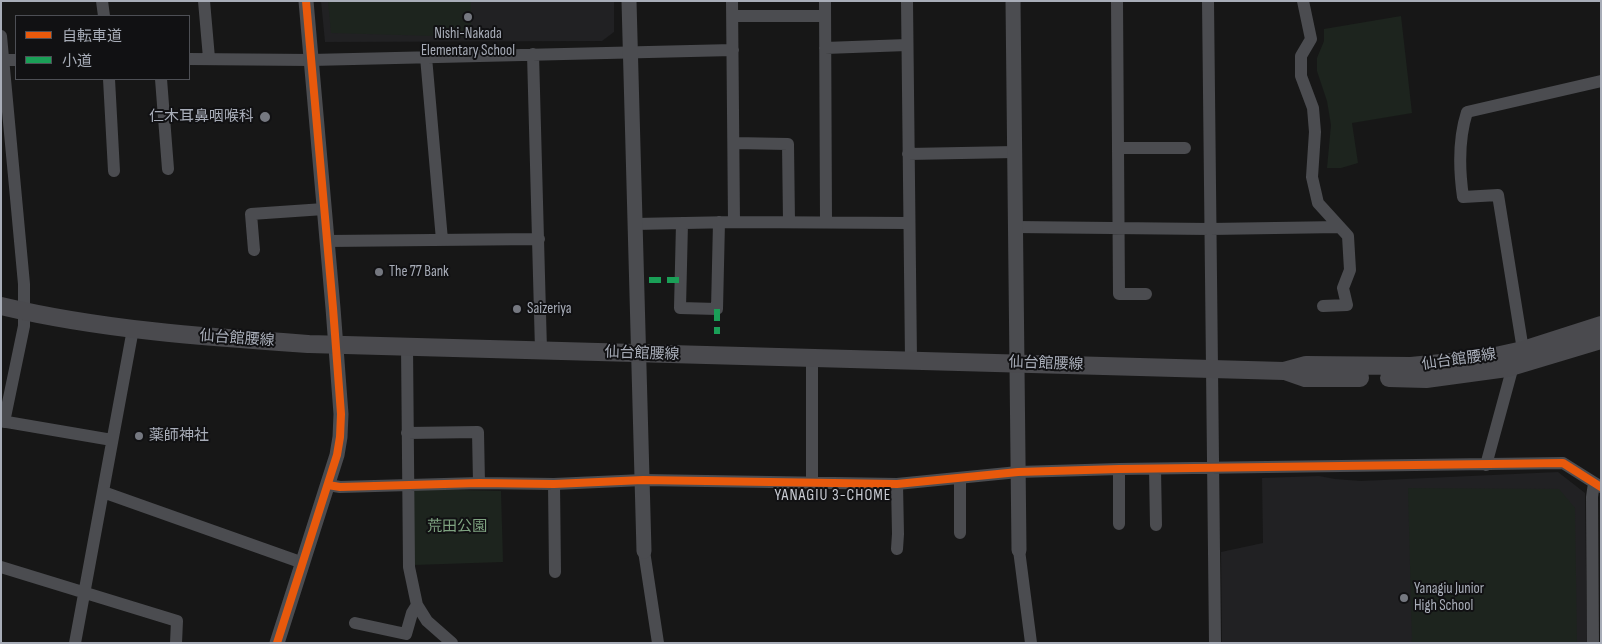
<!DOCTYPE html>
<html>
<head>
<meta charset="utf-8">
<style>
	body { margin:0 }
	#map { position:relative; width:1602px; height:644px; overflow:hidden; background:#171717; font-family:"Sofia Sans Condensed","Noto Sans JP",sans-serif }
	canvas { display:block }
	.frame { position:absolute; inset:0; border:2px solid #a8adb8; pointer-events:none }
	.legend { position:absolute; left:15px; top:15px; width:175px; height:65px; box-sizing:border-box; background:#111113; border:1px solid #4d4f55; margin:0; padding:6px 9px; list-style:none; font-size:15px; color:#a8adb8 }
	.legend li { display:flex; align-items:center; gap:10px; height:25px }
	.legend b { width:25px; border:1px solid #4d4f55 }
</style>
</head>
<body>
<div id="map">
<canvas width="1602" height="644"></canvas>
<div class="frame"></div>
<ul class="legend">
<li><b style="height:6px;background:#e8590c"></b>自転車道</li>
<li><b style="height:6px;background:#1a9f57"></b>小道</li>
</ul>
</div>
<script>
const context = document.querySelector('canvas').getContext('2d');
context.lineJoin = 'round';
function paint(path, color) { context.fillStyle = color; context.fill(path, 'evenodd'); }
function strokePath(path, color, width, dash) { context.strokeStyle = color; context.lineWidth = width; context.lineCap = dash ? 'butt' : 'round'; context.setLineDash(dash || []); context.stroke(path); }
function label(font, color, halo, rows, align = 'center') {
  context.font = font + ' "Sofia Sans Condensed","Noto Sans JP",sans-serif'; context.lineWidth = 4; context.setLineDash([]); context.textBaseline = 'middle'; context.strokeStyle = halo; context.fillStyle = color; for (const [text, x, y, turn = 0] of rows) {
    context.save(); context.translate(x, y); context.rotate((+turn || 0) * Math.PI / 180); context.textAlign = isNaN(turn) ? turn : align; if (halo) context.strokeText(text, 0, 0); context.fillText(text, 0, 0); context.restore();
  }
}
paint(new Path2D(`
	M321,1H614V32L602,41L325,42Z
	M1558,472L1585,493L1587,643H1222L1221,552L1263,543L1262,478L1319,476L1335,479L1361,481Z`), '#212123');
paint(new Path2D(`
	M328,1H471V37L331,33Z
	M1401,16L1412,113L1352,123L1358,163L1341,168H1327L1331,125L1327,101L1317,71V58L1324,41V29Z
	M1408,488L1559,489L1575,508L1577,643H1412Z
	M417,489L501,491L503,562L414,565L411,494Z`), '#1d241e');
strokePath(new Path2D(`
	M102,1L104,16
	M204,1L209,58
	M732,1L734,222
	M825,1L826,222
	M907,1L911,360
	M1117,1L1119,294H1146
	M1208,1L1215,643
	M1303,1L1311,39L1301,56V76L1313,108L1315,132L1312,177L1318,203L1348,236L1350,270L1343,288L1347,305L1323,306
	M733,16H825
	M1,36L24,284V326L4,422
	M825,48L907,45
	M533,54L541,350
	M426,57L442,240
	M189,59L311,60L733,50
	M1,60H16
	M109,79L114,171
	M161,79L168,169
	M734,143L788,144L789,222
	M1118,148H1185
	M908,154L1015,152
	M682,223L680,308L717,309L719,222
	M635,224L734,222L909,223
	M1015,227L1210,229L1340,227
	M327,241L539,239
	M254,250L251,214L324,209
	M407,346L409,567L417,605L427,621L452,643
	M1523,350L1498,195L1463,197C1459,169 1458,140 1467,112L1601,81
	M812,358V482
	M1,421L112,440
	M407,433L478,432L479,483
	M1486,465L1513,366
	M1119,469V524
	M1155,469L1156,525
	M960,478V533
	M554,484L555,572
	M328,485L340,487L479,483L554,484L643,480L897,484L1018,472L1119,469L1563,463L1601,487
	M103,492L303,563
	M897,549L898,534L897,484
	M1019,550L1031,643
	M644,551L658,643
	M1,567L177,621L176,643
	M355,623L406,634L412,613L417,605
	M75,643L133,329
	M1593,643L1592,497L1594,483`), '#4b4c50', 12);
strokePath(new Path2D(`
	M629,1L644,551
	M1013,1L1019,550
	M277,643L337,455L340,437L341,414L333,308L306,1`), '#4b4c50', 15);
strokePath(new Path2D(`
	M1,306C102,330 206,337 309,344L1284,371L1306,365L1411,366L1482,359L1523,350L1601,325
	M1285,371L1305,378H1360
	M1389,378L1426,379L1507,368L1601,340`), '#4a4a4e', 18);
strokePath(new Path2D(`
	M649,280H681
	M717,309V334`), '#1a9f57', 6, [12, 6]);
strokePath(new Path2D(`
	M328,485L340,487L479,483L554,484L643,480L897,484L1018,472L1119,469L1563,463L1601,487
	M277,643L337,455L340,437L341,414L333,308L306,1`), '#e8590c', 8);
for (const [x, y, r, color] of [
	[468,17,5,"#757880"],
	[265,117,6,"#757880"],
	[379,272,5,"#757880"],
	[517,309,5,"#757880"],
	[139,436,5,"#757880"],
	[1404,598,5,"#757880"]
]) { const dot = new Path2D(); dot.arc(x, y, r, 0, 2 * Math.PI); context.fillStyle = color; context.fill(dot); strokePath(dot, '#111113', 2); }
label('15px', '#a8adb8', '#111113', [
	["Nishi-Nakada",468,34,"center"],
	["Elementary School",468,51,"center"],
	["仁木耳鼻咽喉科",254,117,"right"],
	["The 77 Bank",389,272],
	["Saizeriya",527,309],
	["薬師神社",149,436],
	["Yanagiu Junior",1414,589],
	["High School",1414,606]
], 'left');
label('15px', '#a8adb8', '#111113', [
	["仙台館腰線",237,339,4],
	["仙台館腰線",642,354,2],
	["仙台館腰線",1459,360,-8],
	["仙台館腰線",1046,364,2]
]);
label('15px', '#7fa381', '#111113', [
	["荒田公園",457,527]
]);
context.letterSpacing = '1px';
label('16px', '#c9ccd4', '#111113', [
	["YANAGIU 3-CHOME",833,496]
]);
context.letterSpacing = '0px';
</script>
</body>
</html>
